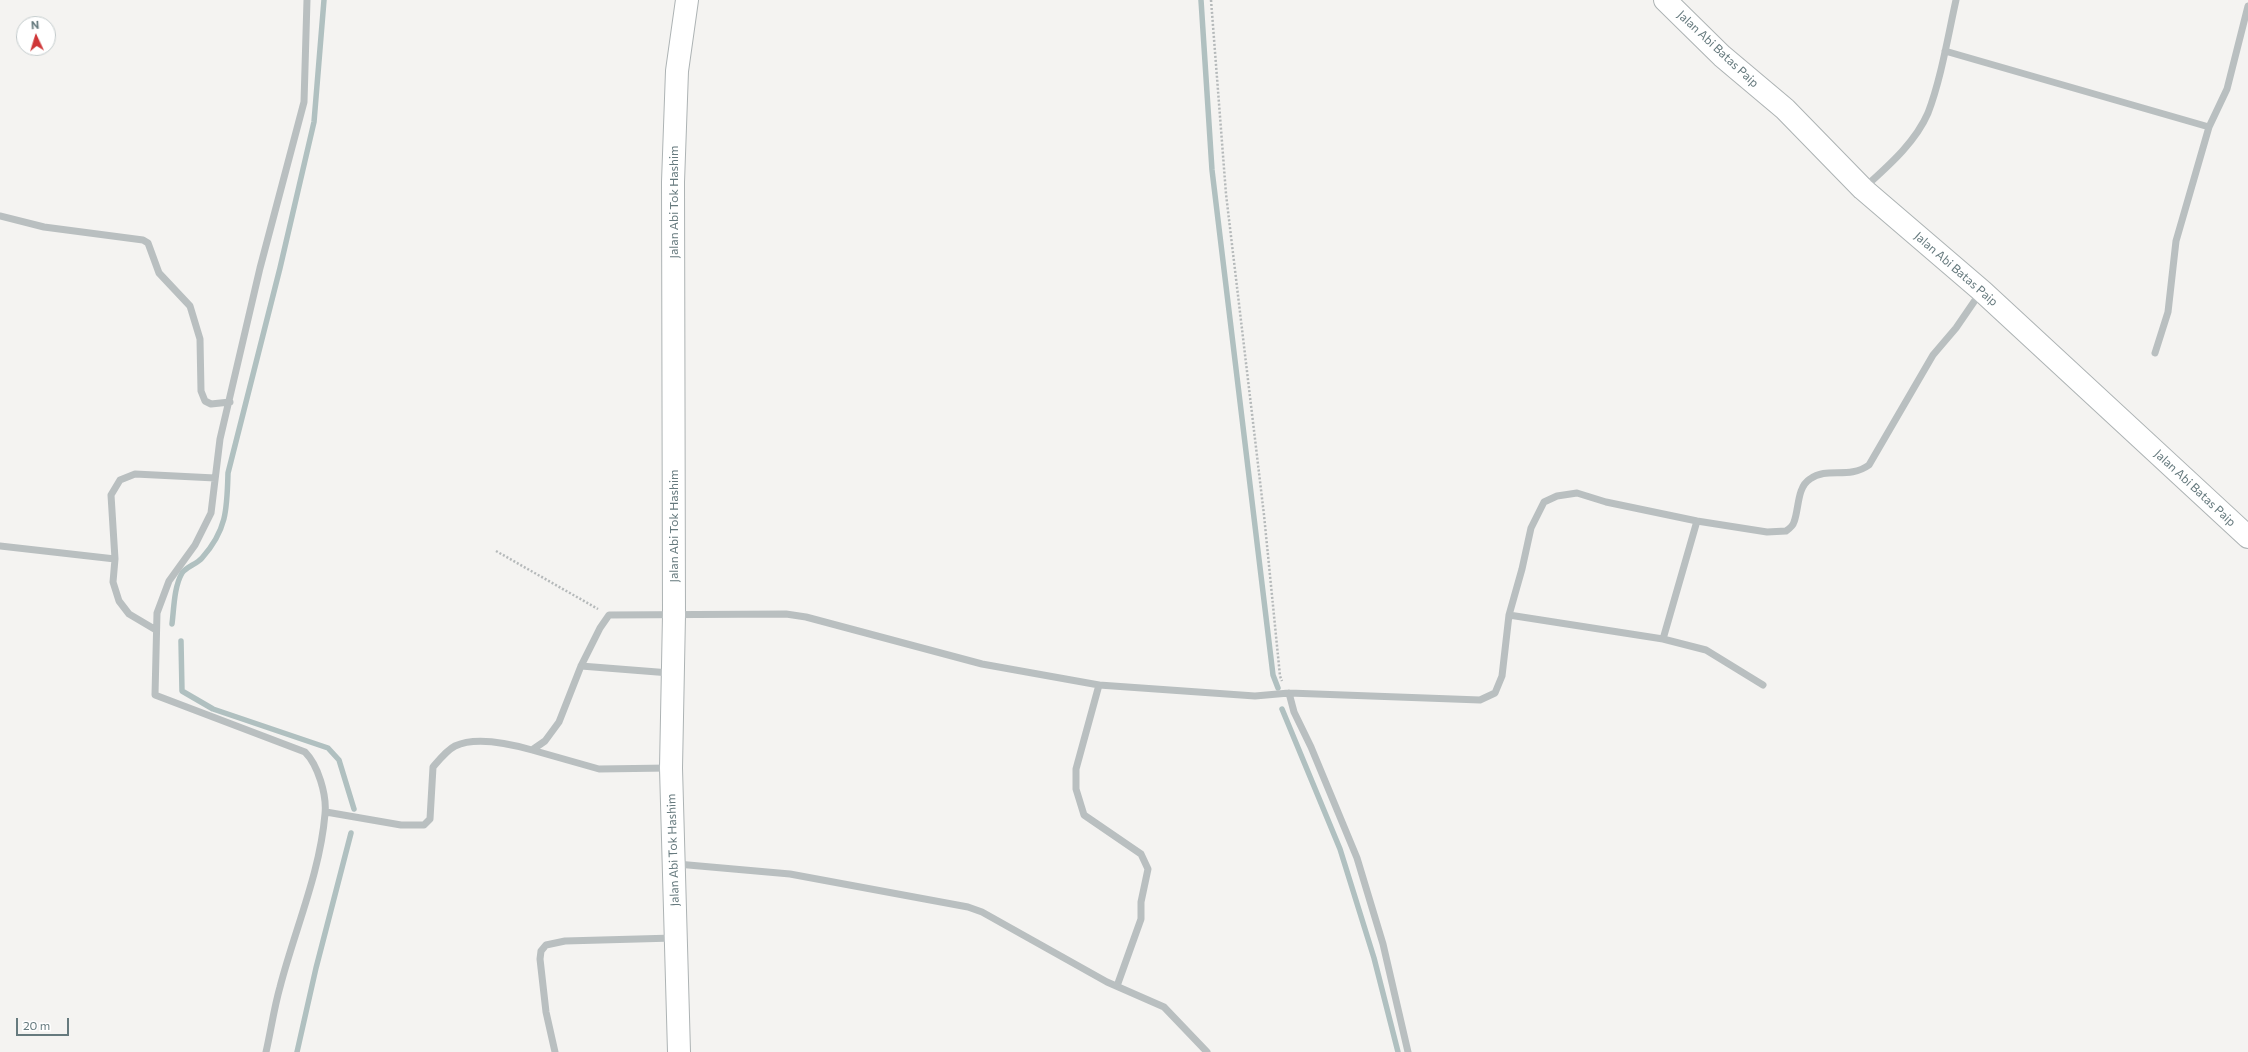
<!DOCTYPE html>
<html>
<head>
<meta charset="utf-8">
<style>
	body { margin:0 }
	#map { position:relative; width:2248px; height:1052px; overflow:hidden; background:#f4f3f1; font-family:Commissioner,sans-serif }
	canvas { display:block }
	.north { position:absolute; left:16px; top:16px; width:40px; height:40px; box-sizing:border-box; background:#fff; border:1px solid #c2cacb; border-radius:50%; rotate:356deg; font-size:11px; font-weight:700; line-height:16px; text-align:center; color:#667a7e }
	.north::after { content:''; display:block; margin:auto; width:14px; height:18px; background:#cf3637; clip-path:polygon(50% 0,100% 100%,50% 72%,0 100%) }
	.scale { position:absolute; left:16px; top:1018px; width:53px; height:18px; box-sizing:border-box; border:2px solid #667a7e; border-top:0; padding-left:5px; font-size:12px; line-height:14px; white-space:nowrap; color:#667a7e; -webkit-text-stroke:3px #fff; paint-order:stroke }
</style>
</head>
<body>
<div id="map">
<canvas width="2248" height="1052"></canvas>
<div class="north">N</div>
<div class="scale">20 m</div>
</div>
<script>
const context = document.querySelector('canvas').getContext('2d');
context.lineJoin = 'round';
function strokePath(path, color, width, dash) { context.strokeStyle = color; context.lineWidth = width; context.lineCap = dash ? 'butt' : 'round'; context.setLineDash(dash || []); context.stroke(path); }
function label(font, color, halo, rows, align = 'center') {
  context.font = font + ' Commissioner,sans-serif'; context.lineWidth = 4; context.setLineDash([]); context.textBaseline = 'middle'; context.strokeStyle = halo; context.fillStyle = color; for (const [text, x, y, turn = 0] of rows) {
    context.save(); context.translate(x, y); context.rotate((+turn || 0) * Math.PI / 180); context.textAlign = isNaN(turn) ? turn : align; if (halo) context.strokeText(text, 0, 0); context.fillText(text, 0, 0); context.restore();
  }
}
strokePath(new Path2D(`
	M1201,0L1212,170L1273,675L1278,688
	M172,624C174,608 174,587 182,573C186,567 197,564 202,558C227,530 227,509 228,473L280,268L314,122L324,0
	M181,641L182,691L213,709L328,748L339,760L354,809
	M1282,709L1340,849L1374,958L1398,1052
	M297,1052L316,968L351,833`), '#b0c0c0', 5.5);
const major = new Path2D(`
	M1665,0L1722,56L1785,109L1863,189L1982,291L2248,537
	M679,1052L671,768L674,615L673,182L677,71L687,0`);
strokePath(major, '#adb3b4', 24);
strokePath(new Path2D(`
	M1211,0L1226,194L1264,515L1280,676L1282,681
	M496,551L598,609`), '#b5b9ba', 2.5, [2, 2]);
strokePath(new Path2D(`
	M1945,51L2209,127L2227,89L2248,6
	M1865,187C1888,166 1915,143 1928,113C1941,79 1948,36 1956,0
	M0,216L44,227L143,240L148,243L159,273L190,306L200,339L201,391L205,401L211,404L230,402
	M2155,353L2168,312L2176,241L2209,127
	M0,546L115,559
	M1509,615L1663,639L1706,650L1763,685
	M156,630L129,614L119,601L113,582L115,559L111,495L120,480L135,474L215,478
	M1663,639L1697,521
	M581,666L670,673
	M1099,685L1076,769V789L1084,815L1141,854L1148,869L1141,902V919L1117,986
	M1289,693L1294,712L1311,747L1357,858L1383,944L1408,1052
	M532,750L599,769L669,768
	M326,812L401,825H424L430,819L433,767C439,760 447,750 455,746C476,736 511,744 532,750L545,741L559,722L581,666L600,628L609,615L786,614L806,617L982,664L1099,685L1255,696L1289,693L1480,700L1495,693L1502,676L1509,615L1522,569L1531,528L1544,502L1557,496L1577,493L1606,502L1697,521L1767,532L1786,531C1789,529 1793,526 1794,522C1799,509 1797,487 1810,479C1828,466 1848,480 1869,465L1933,355L1956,328L1980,293
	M677,864L790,874L968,907L982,912L1107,982L1164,1007L1207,1052
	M266,1052C271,1030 274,1008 280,987C295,929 320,873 325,814C327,795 318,765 305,752L155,695L157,613L169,581L195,545L211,513L220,439L260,268L304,102L307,0
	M555,1052L546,1012L540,959L541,951L546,945L565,941L674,938`), '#b9bfc0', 7);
strokePath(major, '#fff', 22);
label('12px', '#667a7e', '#fff', [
	["Jalan Abi Batas Paip",1718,49,43],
	["Jalan Abi Tok Hashim",674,202,-90],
	["Jalan Abi Batas Paip",1956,269,41],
	["Jalan Abi Batas Paip",2195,488,43],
	["Jalan Abi Tok Hashim",674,526,-90],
	["Jalan Abi Tok Hashim",673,850,-92]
]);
</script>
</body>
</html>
